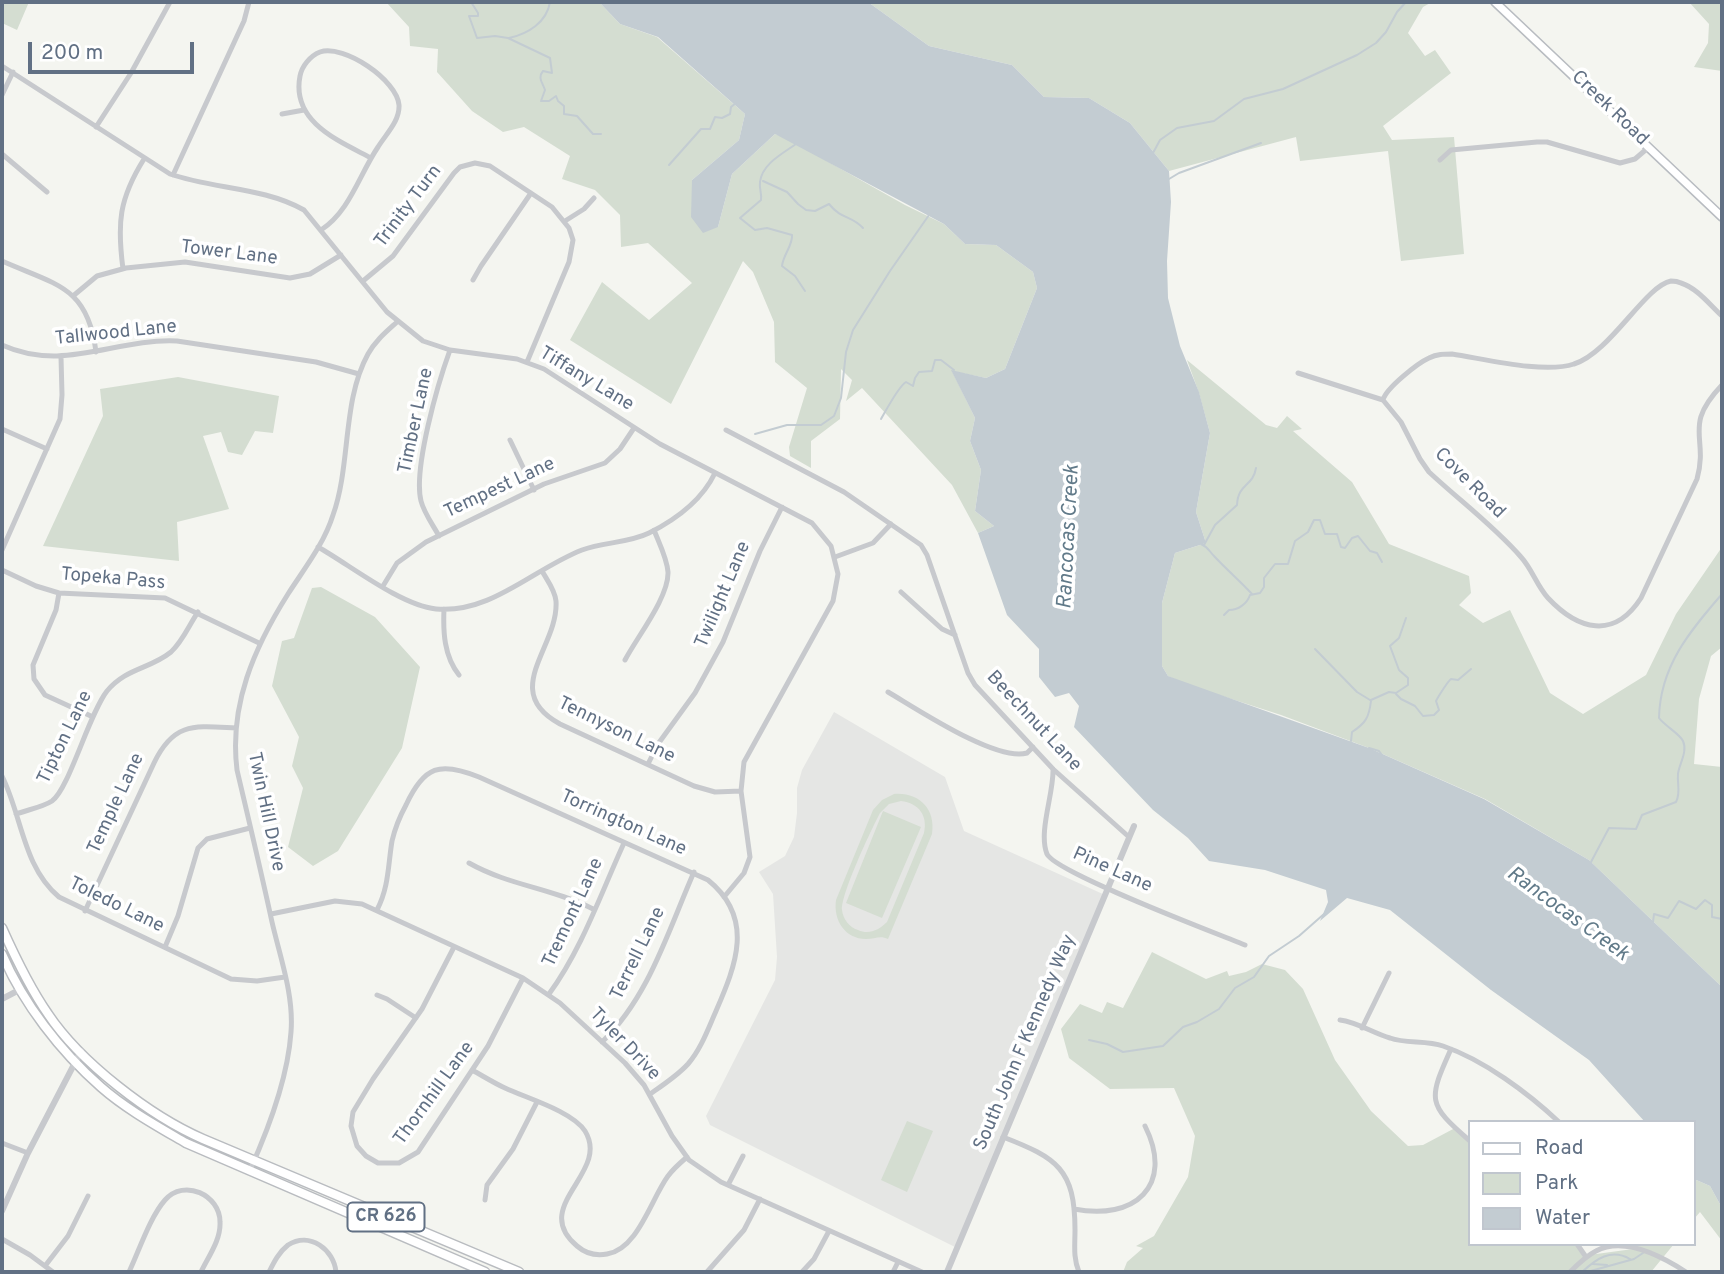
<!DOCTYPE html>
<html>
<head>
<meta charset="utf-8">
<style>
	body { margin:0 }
	#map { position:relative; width:1724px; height:1274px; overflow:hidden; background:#f4f5f0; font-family:Overpass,sans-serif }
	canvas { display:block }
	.frame { position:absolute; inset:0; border:4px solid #617084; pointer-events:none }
	.legend { position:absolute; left:1468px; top:1120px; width:228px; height:126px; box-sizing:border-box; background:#fff; border:2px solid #c0c6ce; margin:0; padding:9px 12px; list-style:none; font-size:21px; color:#617084 }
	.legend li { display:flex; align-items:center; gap:14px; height:35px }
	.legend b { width:35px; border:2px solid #c0c6ce }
	.scale { position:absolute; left:28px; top:42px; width:166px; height:32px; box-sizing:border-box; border:4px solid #617084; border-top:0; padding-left:9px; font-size:21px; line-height:24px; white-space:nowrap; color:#617084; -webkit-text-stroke:5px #fff; paint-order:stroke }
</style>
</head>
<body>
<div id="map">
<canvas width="1724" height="1274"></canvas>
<div class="frame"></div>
<ul class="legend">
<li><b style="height:9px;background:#fff"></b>Road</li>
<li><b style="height:19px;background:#d4ddd1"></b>Park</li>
<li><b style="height:19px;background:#c3ccd2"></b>Water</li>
</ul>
<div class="scale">200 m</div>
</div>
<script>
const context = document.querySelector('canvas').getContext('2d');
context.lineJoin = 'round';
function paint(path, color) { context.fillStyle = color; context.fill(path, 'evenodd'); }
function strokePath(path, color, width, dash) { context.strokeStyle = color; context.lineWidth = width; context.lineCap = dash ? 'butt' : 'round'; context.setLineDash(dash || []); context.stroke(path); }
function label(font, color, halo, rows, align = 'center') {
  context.font = font + ' Overpass,sans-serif'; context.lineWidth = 7; context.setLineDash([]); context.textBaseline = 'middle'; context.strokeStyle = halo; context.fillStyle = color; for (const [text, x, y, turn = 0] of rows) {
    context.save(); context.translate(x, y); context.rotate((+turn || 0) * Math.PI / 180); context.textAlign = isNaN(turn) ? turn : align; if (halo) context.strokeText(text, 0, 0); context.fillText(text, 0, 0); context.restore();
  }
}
paint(new Path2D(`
	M834,712L945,777L964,831L1105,895L957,1248L710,1125L706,1116L775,980L777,957L773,894L759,872L785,856L794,837L797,813V788L802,770Z`), '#e5e6e4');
paint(new Path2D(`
	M2,2H29L17,30L2,23Z
	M386,2H599L620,24L657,37L745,114L739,140L692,180L718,227L732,174L775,134L786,138L905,205L944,224L965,244L996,245L1033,272L1037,288L1005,369L986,378L952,371L975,418L970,441L981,470L975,511L994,526L978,533L952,485L862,388L846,401L852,380L841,369L840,419L811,441V468L790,456L789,447L807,388L775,362L774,322L753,272L743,261L671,404L570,340L602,282L649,320L692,283L648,243L621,247L620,215L595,190L562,179L570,156L524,127L503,132L472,111L437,72L438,49L410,46L409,27Z
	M868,2H1432L1423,7L1408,33L1425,56L1435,50L1451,73L1383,126L1392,140L1454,137L1464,254L1401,261L1388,151L1300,161L1296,137L1169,171L1130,123L1089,98L1044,97L1012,65L929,46Z
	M1689,2H1722V71L1694,67L1708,43L1709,24Z
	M1187,360L1266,425L1277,428L1287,416L1302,429L1293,431L1352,482L1389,544L1469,576L1471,593L1459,605L1483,623L1510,610L1550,693L1583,714L1646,675L1676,614L1722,547V647L1711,656L1699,699L1694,764L1722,767V987L1589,860L1485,799L1369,748L1281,715L1179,682L1168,676L1162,666V603L1175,553L1206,543L1196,512L1210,433L1199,393Z
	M178,377L279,396L273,433L255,431L242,455L228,452L221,432L203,436L229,509L177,522L179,561L43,546L103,416L100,389Z
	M321,587L375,617L420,667L402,748L338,851L313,866L288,847L303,788L292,766L299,737L272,686L282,641L294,638L312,588Z
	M894,794C919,792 936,809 932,834L888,939C880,935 875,939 866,939C845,939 833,920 836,900L873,810L882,800ZM901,801C919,803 928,816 924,833L887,922C879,930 869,935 858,930C849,927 843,919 842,910C841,894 871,830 880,813L889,804Z
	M883,811L921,827L882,918L846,903Z
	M1152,952L1206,979L1227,971L1229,976L1246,972L1262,964L1285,970L1303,989L1335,1060L1371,1111L1408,1146L1423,1145L1455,1128L1470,1141V1244H1577L1587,1257L1589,1255L1633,1249L1634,1244H1674L1651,1272H1123L1127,1262L1143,1248L1136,1246L1154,1236L1188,1177L1195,1136L1174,1088L1110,1089L1069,1058L1061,1029L1080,1004L1102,1013L1107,1002L1123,1008Z
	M907,1121L933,1131L907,1192L881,1180Z
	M1694,1179L1710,1186L1722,1208V1241L1700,1212L1694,1219Z`), '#d4ddd1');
paint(new Path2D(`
	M599,2H868L929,46L1012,65L1044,97L1089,98L1130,123L1169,171L1171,202L1167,261L1168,298L1180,346L1199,392L1210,433L1196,512L1206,543L1175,553L1162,603V666L1168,676L1369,748L1484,799L1589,860L1722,987V1208L1710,1186L1694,1179V1122H1645L1589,1060L1491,990L1390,910L1347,898L1320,921L1328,902L1326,890L1265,870L1209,861L1188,838L1153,810L1074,727L1079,706L1069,693L1055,697L1039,677V649L1007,615L978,533L994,526L975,511L981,470L970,441L975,418L951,370L986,378L1005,369L1037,288L1033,272L996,245L965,244L944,224L775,134L732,174L718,227L703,233L691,217L692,180L739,140L745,114L658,37L620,24Z`), '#c3ccd2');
strokePath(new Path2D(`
	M471,2L478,13V16H469L477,38L495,36L508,38L550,58L552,73L543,71C537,78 543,83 545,90L541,101H549L556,96L558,101L564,106V114L577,116L593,134H601
	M509,38C528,34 547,22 550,2
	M796,144C782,154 762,164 760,182C759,189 762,193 761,200L740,218L755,230L767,228L792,235C793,245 783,255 782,266L795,276L805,291
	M1153,153L1160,140L1177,128L1214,121L1244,99L1283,89L1357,55L1376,43L1386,32L1397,12L1406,2
	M669,165L701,129H710L715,117L722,118L730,114L731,107L736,103
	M1169,179L1179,173L1261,143
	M763,181L787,192L798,204L806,210L815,211L829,204C842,220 851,215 863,228
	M881,419C887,409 898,387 906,382L913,386L915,378L919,372L932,371L935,360H941L954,370
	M755,434L787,425H821L834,416L841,398L846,352L853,330L890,271L929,215
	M1201,544C1208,547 1209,551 1214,556C1226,569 1240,581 1252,594
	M1204,545L1215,525L1237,505C1238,483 1253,487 1256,468
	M1224,615L1229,610C1238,610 1247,604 1250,595L1260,593L1264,587V578L1275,564H1288L1295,541L1308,532L1314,520H1320L1325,534H1337L1341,547L1345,548L1352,538L1358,536L1370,551L1377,553L1382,562
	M1315,649L1357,692L1370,700
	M1396,694L1401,699L1415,706L1423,716L1434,715L1439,710L1436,701C1438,697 1448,681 1451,679L1458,680L1471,669
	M1371,700L1389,692L1396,693L1408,685V678L1399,670L1390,646L1399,638L1406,618
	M1351,741L1352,732C1366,723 1369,717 1371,701
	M1369,748L1379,751L1382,755
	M1591,862L1609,828L1636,829L1642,815L1676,802C1681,793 1677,784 1678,774C1679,764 1688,752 1683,741C1680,734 1665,726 1659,718C1660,666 1690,631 1722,594
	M1653,922L1654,914L1668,918L1679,901L1696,909L1705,900L1712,905V917L1722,919
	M1089,1040L1107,1044L1123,1052L1163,1046L1183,1027L1197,1022L1219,1009L1235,988L1254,977L1269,956L1299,936L1324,914
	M1593,1264L1607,1265
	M1582,1272C1596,1259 1611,1248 1630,1259
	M1587,1272L1634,1259L1643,1253`), '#c3ccd2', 2);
const secondary = new Path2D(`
	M1495,2L1722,217`);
const primary = new Path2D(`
	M2,928C15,957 29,987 48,1014C80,1062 150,1116 203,1139L519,1272
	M2,954C23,1003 60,1051 101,1087C126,1109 157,1126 186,1143L485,1272`);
strokePath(secondary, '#b8bcc1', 10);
strokePath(primary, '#b9bcc0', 11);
strokePath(new Path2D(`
	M2,66L170,174C213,189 263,187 304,210L387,312L423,341L450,350L517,359L544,369L660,444L812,523L831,546L838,574L833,601L744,762L741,791L750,857L744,873L724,897
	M2,95L13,72
	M282,114L304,110
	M96,127L131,73L170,2
	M2,154L47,192
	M1440,160L1451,150L1537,142H1547L1620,163L1635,159L1649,147
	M173,175L244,21L249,2
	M565,221L584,209L594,198
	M321,230C350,211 359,175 378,147C386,134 400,121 399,105C397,80 344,44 320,52C310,56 302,66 300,76C291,122 339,141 371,158
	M2,261C56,285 88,286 96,352
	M123,269C117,223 119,199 144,159
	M473,280L481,266L531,193
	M363,281L393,256L454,173L460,167L475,163L490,166L552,207L569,228L573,240L569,262L527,362
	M73,296L97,276L126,268L185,262L290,278L310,274L341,255
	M1722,316C1710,305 1697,288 1681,283C1679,282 1673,281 1671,281C1645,286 1610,353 1574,364C1544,374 1485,359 1452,354C1444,354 1437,354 1429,358C1418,363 1386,388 1383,400L1401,422L1420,459L1429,472C1459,500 1494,526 1521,557C1532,569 1537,586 1548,598C1578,630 1614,640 1641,598L1697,479C1709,436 1682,427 1722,385
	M2,345C64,373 115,338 177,341L316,362L359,374
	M1298,373L1383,400
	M2,429L47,449
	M726,430L844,492L921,545L927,555L968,673L975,685L1053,769L1129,837
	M510,440L534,490
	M439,536C433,525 424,513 421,501C413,469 438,383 450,350
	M318,547C350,565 400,605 436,609C491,614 533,569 582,550C603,542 629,543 649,533C675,520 702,500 715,473
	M2,550L60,419L62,395L61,357
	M835,557L873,543L891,524
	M2,570L36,586L59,593L165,598L259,643
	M542,571C547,580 555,590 556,601C559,647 499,691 560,724L694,786L715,792L741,791
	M383,586L397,563L426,542L544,484L605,463L620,449L634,428
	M901,592L942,629L955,635
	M59,593L56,610L33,665L34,679L45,695L93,717
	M444,609C443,632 444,656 459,675
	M625,660C637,637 669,597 668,572C667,558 659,543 654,530
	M888,692C917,709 996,762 1027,753L1033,747
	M648,764L658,744L695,693L723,642L760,551L782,507
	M1053,769C1054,793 1038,832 1047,854C1056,873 1216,933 1245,945
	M2,776C22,816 23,867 59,897L231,979L257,981L285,977
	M16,814C27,810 43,807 52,801C69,789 89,714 107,691C126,668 150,669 171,652C183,641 189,625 198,612
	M469,863C510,886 552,888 593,909
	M377,910C389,887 388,865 392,841C395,828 400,816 406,805C424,766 440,761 479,777L708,880C755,918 736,965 716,1011C708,1029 701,1049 688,1064C677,1076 663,1085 650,1094
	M85,911L154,763C174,721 196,726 236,728
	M271,914L335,901L362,904L523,978L560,1003L625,1063L644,1085L672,1136L689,1160L721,1182L922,1272
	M165,947L178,916L198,848L207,839L250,828
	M454,947L422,1009L373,1079L353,1112L351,1126L357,1146L366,1156L378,1163H399L418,1152L488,1046L523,978
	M549,994C582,949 601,893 624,843
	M377,995L387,999L416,1018
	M1340,1020C1357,1022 1373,1033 1390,1038C1406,1044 1426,1040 1443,1046C1484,1060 1528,1093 1559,1122
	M1362,1028L1389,973
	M602,1042C649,997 668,931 694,872
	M1451,1049C1428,1100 1427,1104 1470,1141
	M472,1070C483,1076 494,1083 505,1088C526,1098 572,1111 585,1131C611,1173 529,1206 577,1246C585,1253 596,1256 607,1254C638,1249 651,1199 668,1176C673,1169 680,1163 687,1157
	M1003,1137C1057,1158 1075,1169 1075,1230C1075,1245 1073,1258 1079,1272
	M2,1143L28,1153
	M250,1170C268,1130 288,1076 291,1032C294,995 280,957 272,922C261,871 249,821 237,770C229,705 254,648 288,594C304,569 324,544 333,515C351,465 342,401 368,354C375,341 386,332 397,322
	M728,1185L743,1156
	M485,1200L487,1185L513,1149L537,1102
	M1074,1209C1134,1221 1175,1186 1145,1126
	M2,1239L30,1255L53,1272
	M1577,1244L1586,1257
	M45,1266L68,1236L88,1196
	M129,1272C139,1251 150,1217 165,1200C184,1178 220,1195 220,1222C221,1240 208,1257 201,1272
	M269,1272C274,1262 279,1252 288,1245C310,1231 334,1250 336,1272
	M707,1272L744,1230L760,1199
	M802,1272L814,1259L829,1231
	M893,1272L898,1262
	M1570,1272C1578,1264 1586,1256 1596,1251C1624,1236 1663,1257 1686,1272`), '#c7c9cd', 5);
strokePath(new Path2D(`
	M2,999L21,989
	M2,1211L28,1153L81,1051
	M947,1272L1134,826`), '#c7c9cd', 6);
strokePath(secondary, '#fff', 7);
strokePath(primary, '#fff', 8);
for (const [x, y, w] of [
	[386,1217,77]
]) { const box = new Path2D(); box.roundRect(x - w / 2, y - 14.5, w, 29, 5); context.fillStyle = '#fff'; context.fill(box); strokePath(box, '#617084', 2); }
label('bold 18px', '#617084', null, [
	["CR 626",386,1217]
]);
label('19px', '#617084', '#fff', [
	["Creek Road",1609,109,44],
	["Trinity Turn",409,207,-53],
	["Tower Lane",229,254,7],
	["Tallwood Lane",116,334,-6],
	["Tiffany Lane",586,380,31],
	["Timber Lane",417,421,-78],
	["Cove Road",1469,484,45],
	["Tempest Lane",500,489,-25],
	["Topeka Pass",113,580,5],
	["Twilight Lane",724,595,-67],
	["Beechnut Lane",1033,722,47],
	["Tennyson Lane",616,731,26],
	["Tipton Lane",66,738,-64],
	["Temple Lane",117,804,-65],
	["Twin Hill Drive",265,812,78],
	["Torrington Lane",623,824,24],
	["Pine Lane",1112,871,24],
	["Toledo Lane",116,906,26],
	["Tremont Lane",574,913,-65],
	["Terrell Lane",639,954,-64],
	["South John F Kennedy Way",1026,1043,-67],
	["Tyler Drive",624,1045,46],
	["Thornhill Lane",435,1094,-54]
]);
label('italic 21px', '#617a89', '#fff', [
	["Rancocas Creek",1070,537,-87],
	["Rancocas Creek",1567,915,36]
]);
</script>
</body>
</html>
